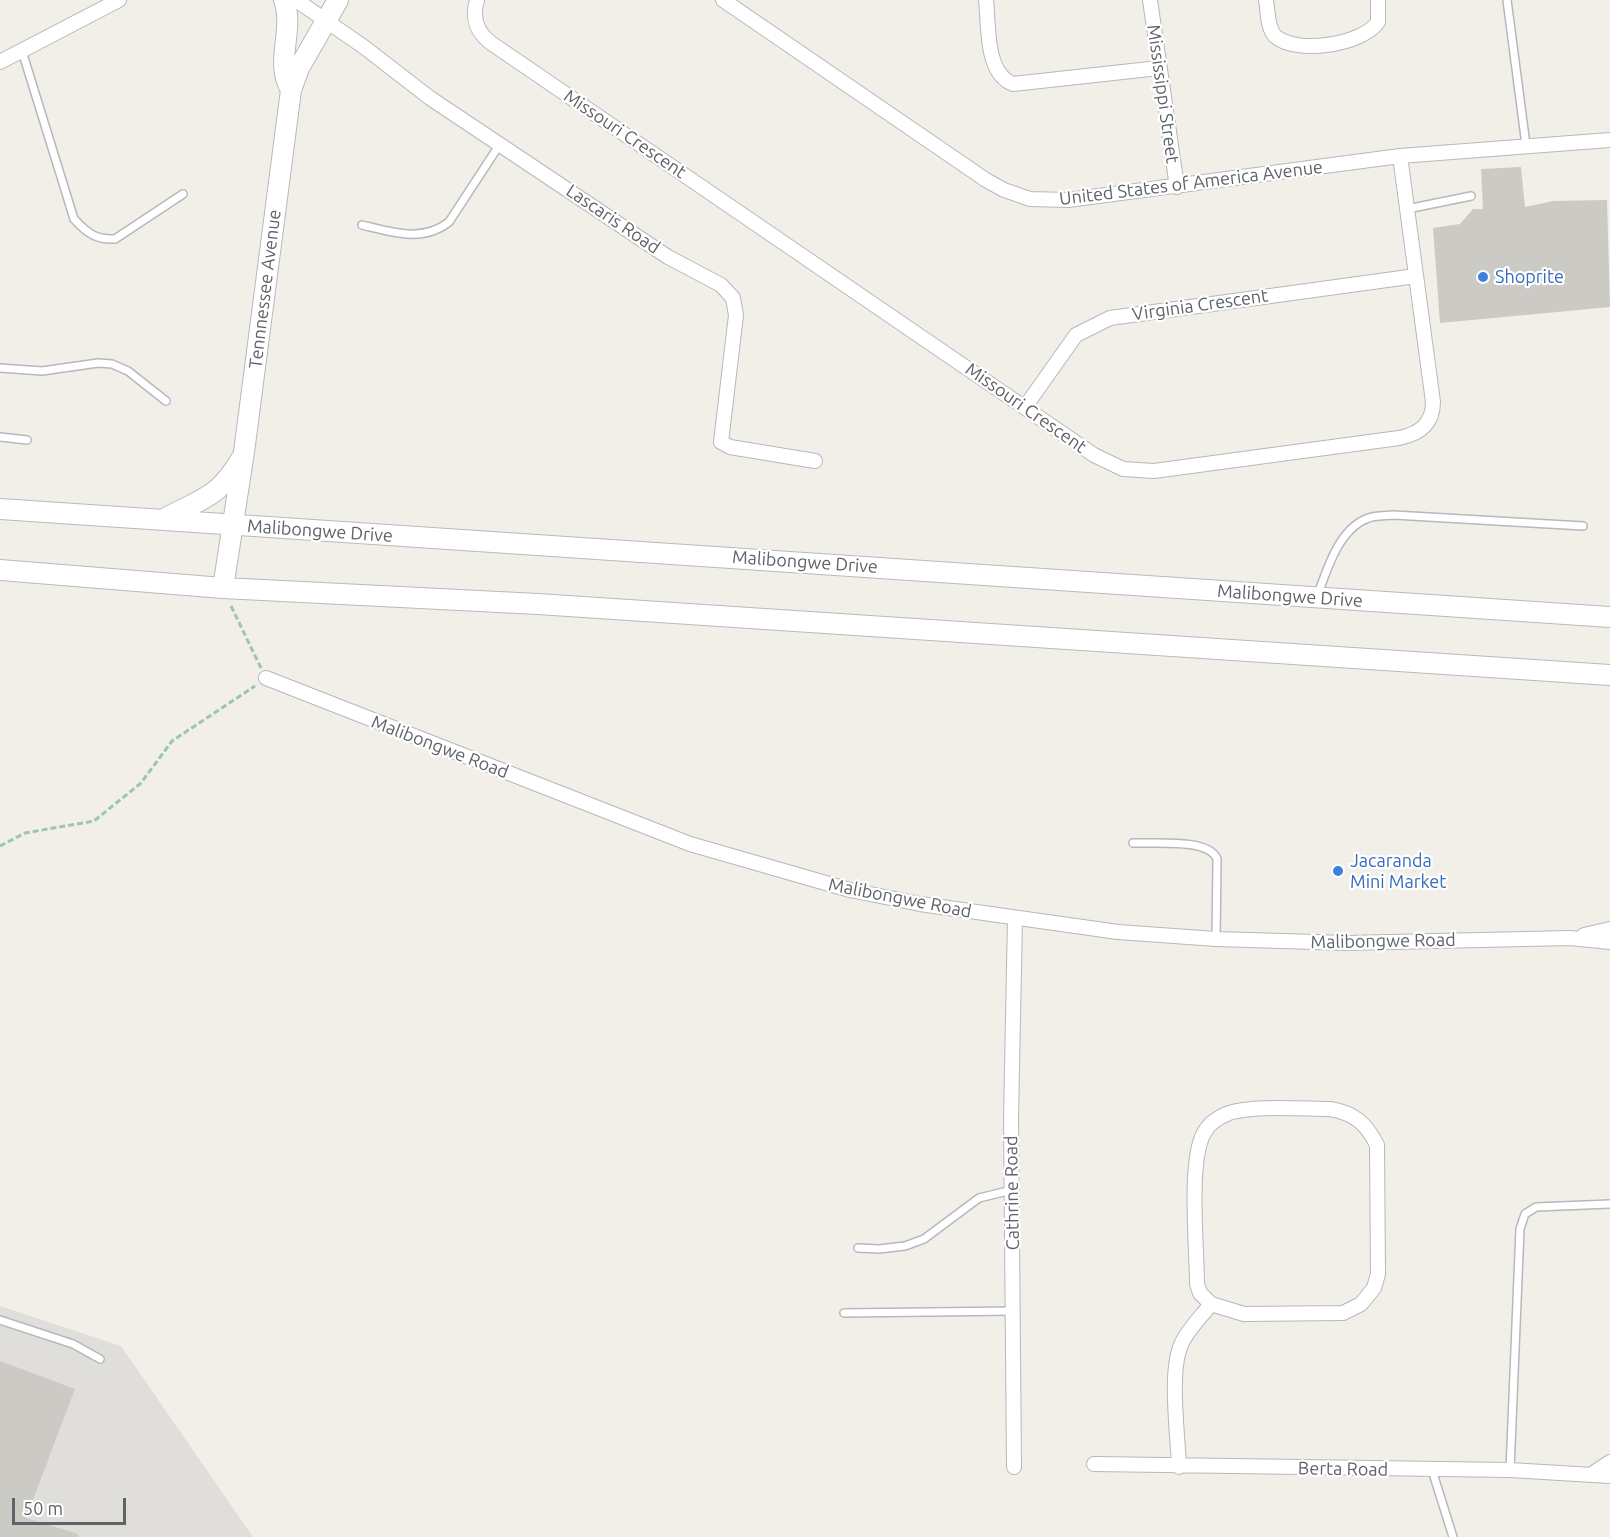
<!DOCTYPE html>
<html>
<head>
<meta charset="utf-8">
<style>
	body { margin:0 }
	#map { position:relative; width:1610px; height:1537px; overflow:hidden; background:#f1efe8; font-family:Ubuntu,sans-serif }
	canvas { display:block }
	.scale { position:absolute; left:12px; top:1498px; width:114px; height:27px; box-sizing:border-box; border:3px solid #5f6368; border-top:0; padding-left:8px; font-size:18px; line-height:21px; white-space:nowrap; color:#5f6368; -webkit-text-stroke:4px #fff; paint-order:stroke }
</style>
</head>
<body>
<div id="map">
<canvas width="1610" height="1537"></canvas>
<div class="scale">50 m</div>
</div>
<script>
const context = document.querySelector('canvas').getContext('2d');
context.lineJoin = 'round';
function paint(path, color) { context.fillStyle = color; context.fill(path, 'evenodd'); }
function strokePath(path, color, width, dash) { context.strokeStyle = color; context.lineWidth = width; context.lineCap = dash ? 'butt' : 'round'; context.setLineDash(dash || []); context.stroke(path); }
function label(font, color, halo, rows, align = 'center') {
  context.font = font + ' Ubuntu,sans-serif'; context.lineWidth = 4.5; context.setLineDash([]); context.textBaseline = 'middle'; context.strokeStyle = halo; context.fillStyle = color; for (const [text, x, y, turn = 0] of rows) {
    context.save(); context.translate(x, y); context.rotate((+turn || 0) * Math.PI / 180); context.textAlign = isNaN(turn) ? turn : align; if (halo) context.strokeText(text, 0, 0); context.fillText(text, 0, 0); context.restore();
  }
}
paint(new Path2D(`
	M0,1306L121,1346L253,1537H0Z`), '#e0deda');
paint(new Path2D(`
	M1521,167L1525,207L1553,201L1607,200L1610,307L1440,323L1433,228L1460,224L1473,209H1483L1481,169Z
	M0,1361L75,1389L26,1518L78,1534V1537H0Z`), '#cccac5');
const lane = new Path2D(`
	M1507,0L1526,145
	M22,51L74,219C87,233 96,240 115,239L183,194
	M1407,209L1471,196
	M362,225C391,232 422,243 449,222L500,144
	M0,368L42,371L98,363L112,364L128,371L166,401
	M0,437L27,440
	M1318,594C1327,569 1339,530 1366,519C1374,515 1385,516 1394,515L1583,526
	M1133,843C1154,844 1209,838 1217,859L1216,939
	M858,1248L879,1249L905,1246L924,1239L979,1198L1012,1190
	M844,1313L1015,1311
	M0,1320L73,1344L100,1359
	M1432,1470L1453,1537
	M1510,1470L1520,1229L1525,1214L1536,1207L1610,1204`);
const street = new Path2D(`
	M296,0L364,47L430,98L668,257L721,285L733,298L736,315L721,442L730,447L815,461
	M477,0C472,17 476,32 491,43L1094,455L1123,469L1154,471L1399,438C1419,434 1433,424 1433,402L1400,156
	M723,0L986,180L1004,190L1030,199L1068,200L1400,156L1610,140
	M986,0C989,26 985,73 1013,84L1159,68
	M1150,0L1177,187
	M1266,0C1268,11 1267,27 1275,36C1296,55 1362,45 1378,22V0
	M0,62L119,0
	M1025,407L1076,335L1110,318L1416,276
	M266,678L690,844L850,890L920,904L1118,932L1216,939L1347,943L1570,938L1610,942
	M1584,935L1610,929
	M1330,1109C1354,1113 1366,1123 1377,1145L1378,1274L1374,1288L1361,1304L1343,1313L1244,1314L1211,1304L1200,1293L1197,1284C1197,1248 1188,1161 1204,1133C1209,1123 1219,1117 1229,1113C1252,1105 1304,1109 1330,1109Z
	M1094,1464L1510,1470L1610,1476
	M1014,1467L1011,1118L1015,919
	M1179,1467C1178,1436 1169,1372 1181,1345C1187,1330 1201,1317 1211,1304
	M1592,1474L1610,1462`);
const secondary = new Path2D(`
	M284,0C295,31 274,61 291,90
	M0,509L1610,617
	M162,520C200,499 218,499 241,459
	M0,570L223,588L538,604L1610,675
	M223,588L244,452L291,90L299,68L338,0`);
strokePath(lane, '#b5b8bc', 10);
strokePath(street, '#b5b8bc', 16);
strokePath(secondary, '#b6babf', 22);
strokePath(new Path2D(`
	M231,606L261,668
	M0,846L25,833L94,821L141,783L172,741L255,686`), '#9cc7a9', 3, [6, 3]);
strokePath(lane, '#fff', 7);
strokePath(street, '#fff', 14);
strokePath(secondary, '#fff', 20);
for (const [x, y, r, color] of [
	[1483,277,6,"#3f7fe0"],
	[1338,871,6,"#3f7fe0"]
]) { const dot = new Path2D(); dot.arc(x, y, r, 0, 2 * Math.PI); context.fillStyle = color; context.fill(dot); strokePath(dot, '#fff', 2); }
label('18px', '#5f6368', '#fff', [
	["Mississippi Street",1163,94,82],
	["Missouri Crescent",625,134,34],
	["United States of America Avenue",1191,183,-7],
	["Lascaris Road",613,219,34],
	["Tennnessee Avenue",265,289,-83],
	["Virginia Crescent",1200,305,-8],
	["Missouri Crescent",1026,408,35],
	["Malibongwe Drive",320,531,4],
	["Malibongwe Drive",805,562,4],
	["Malibongwe Drive",1290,596,4],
	["Malibongwe Road",440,747,21],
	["Malibongwe Road",900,898,11],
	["Malibongwe Road",1383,941,-1],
	["Cathrine Road",1012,1193,-91],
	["Berta Road",1343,1469,1]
]);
label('18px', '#366cbe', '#fff', [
	["Shoprite",1495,277],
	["Jacaranda",1350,861],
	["Mini Market",1350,882]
], 'left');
</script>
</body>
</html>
